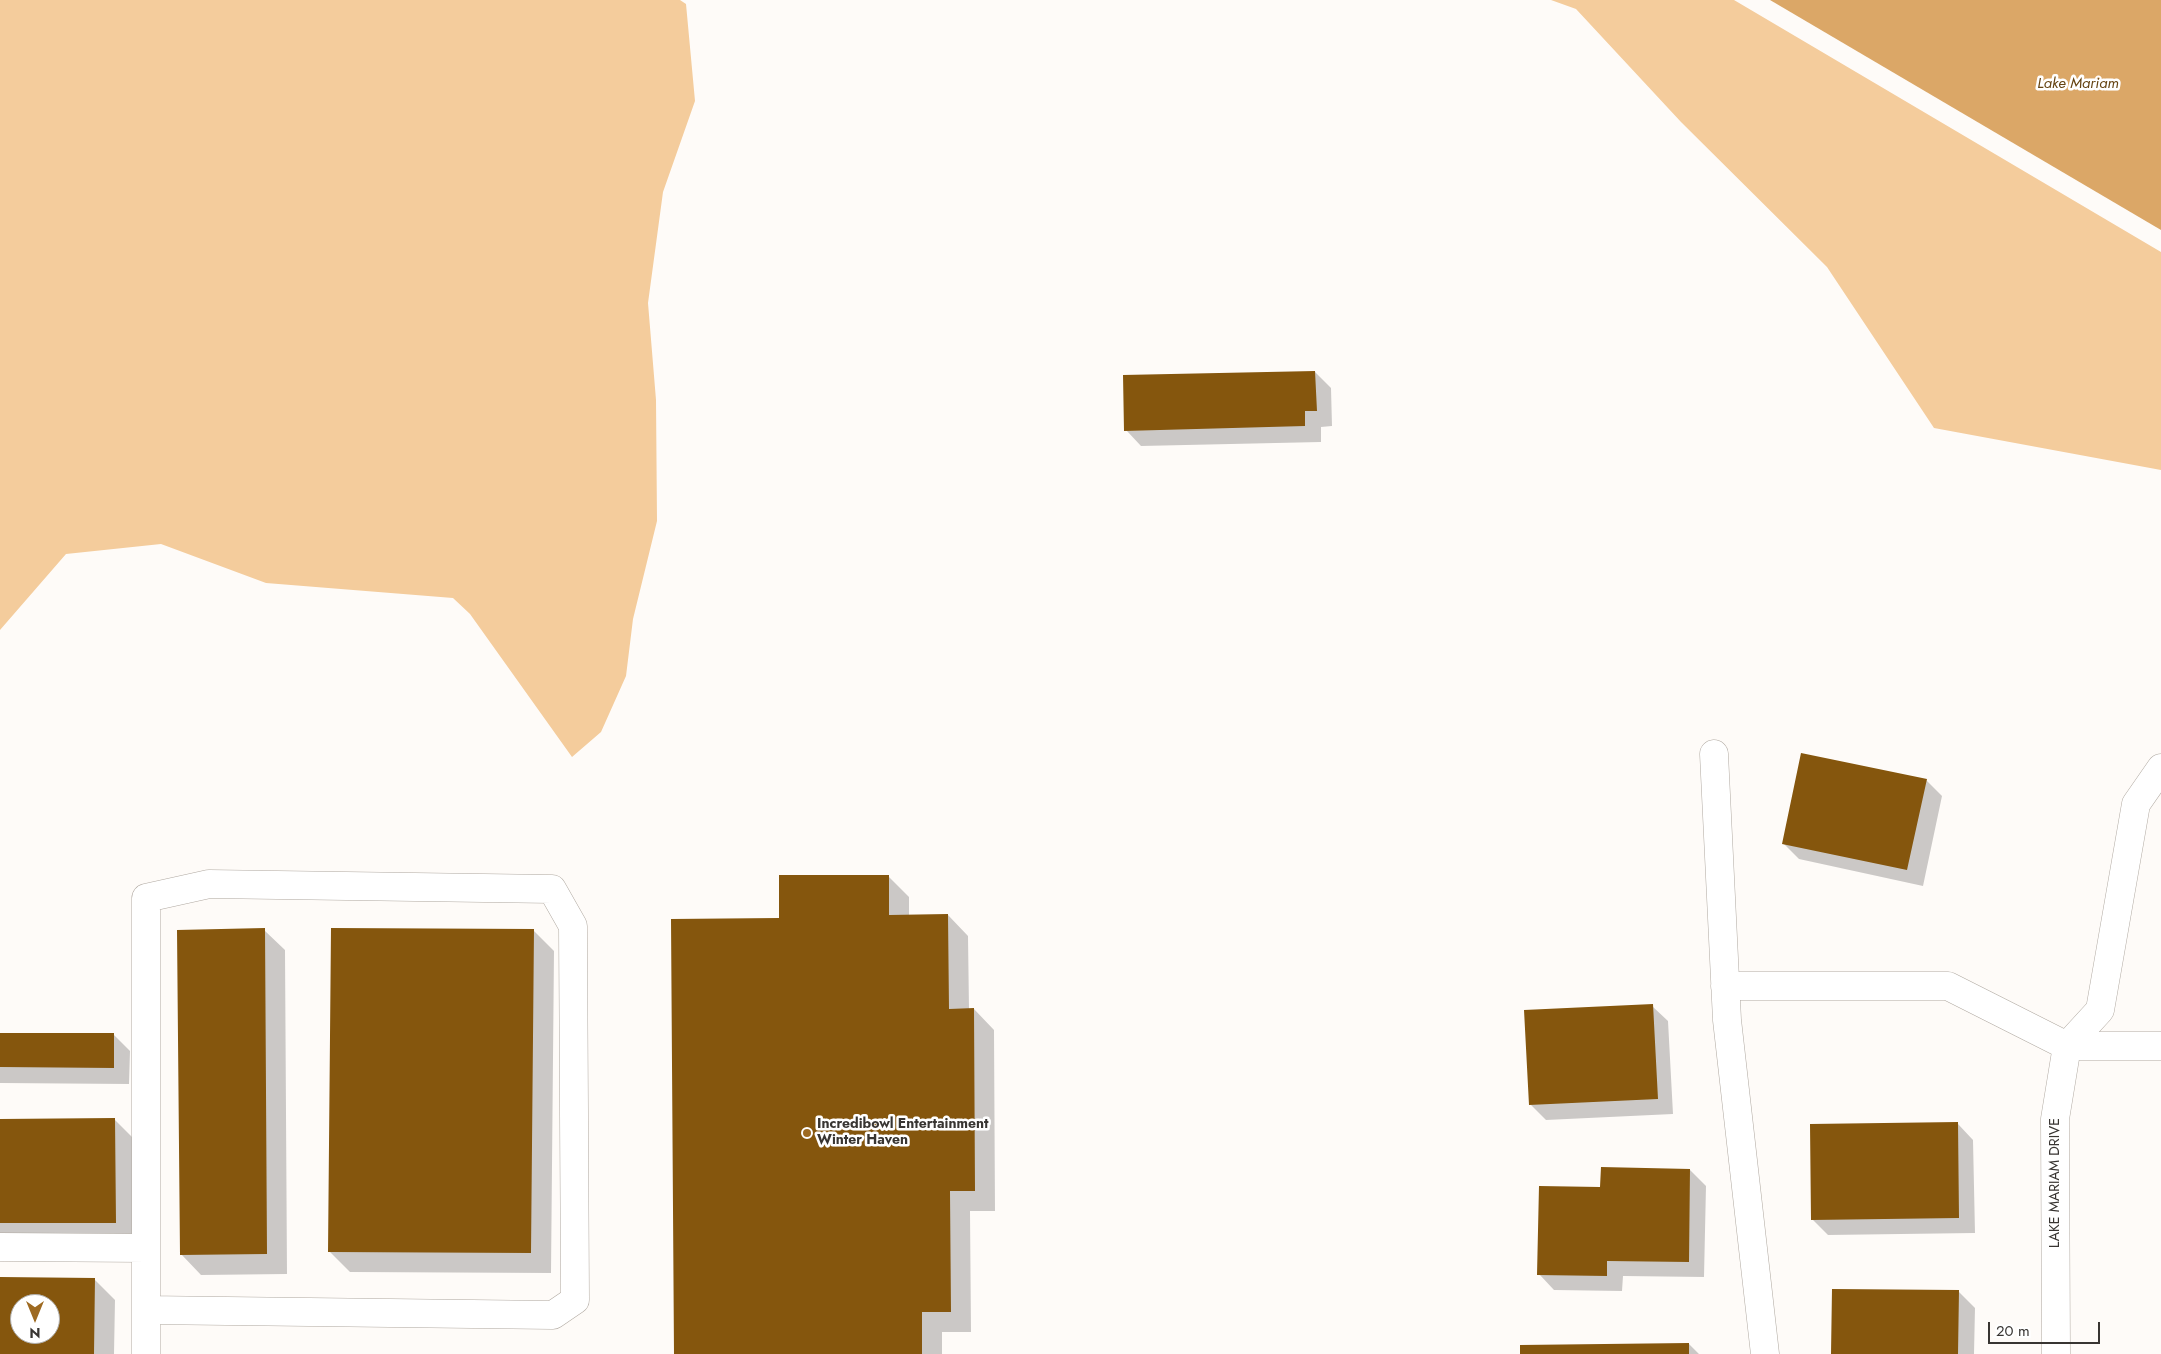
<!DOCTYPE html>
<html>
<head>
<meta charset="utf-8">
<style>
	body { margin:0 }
	#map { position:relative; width:2161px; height:1354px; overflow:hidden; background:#fefbf8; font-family:Jost,sans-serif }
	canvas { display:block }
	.north { position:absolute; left:10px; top:1294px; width:50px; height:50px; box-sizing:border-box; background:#fff; border:1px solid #afaead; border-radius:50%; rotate:180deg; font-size:14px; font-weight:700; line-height:20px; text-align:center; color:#383532 }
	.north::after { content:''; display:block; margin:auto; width:18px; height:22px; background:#9e6a21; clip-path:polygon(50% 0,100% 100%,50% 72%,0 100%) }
	.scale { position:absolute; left:1988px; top:1322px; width:112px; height:22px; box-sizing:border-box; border:2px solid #383532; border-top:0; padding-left:6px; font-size:15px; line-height:18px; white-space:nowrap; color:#383532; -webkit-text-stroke:4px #fff; paint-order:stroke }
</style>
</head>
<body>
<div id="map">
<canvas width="2161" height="1354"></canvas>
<div class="north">N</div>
<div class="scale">20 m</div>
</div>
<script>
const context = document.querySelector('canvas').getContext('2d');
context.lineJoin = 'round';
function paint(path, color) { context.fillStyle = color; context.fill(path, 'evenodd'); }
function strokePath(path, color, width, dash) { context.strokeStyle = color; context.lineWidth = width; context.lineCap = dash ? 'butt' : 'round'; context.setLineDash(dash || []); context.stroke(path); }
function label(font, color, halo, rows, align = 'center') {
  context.font = font + ' Jost,sans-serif'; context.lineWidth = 5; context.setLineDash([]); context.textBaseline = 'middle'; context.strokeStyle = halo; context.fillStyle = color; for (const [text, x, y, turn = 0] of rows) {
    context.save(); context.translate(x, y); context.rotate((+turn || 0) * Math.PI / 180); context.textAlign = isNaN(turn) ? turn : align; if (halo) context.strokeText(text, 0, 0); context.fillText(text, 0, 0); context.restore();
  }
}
paint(new Path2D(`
	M0,0H680L686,4L695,101L663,192L648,303L656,400L657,521L633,619L626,676L601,732L572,757L470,614L453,598L266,583L161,544L66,554L0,630Z
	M1551,0H1734L2161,252V470L1934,428L1827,267L1681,122L1576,9Z`), '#f4cc9c');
paint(new Path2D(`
	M1770,0H2161V230Z`), '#dba767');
paint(new Path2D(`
	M1315,372L1331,388L1332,426L1321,427V442L1141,446L1126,430Z
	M1926,780L1942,796L1923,886L1799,859L1783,843Z
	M888,876L909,897V916L948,915L968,936L969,1009H974L994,1030L995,1211H970L971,1332H942V1354H675L781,920Z
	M264,930L285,950L287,1274L201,1275L181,1254Z
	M533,930L554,951L551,1273L350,1272L329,1251Z
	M1652,1006L1668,1021L1673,1114L1546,1120L1530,1104Z
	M0,1034L114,1035L130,1051L129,1084L0,1083Z
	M114,1119L135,1140L136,1243L0,1244V1120Z
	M1958,1124L1973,1140L1975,1233L1828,1235L1812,1219Z
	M1690,1170L1706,1186L1704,1277L1623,1276L1622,1291L1554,1290L1539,1274Z
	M0,1279H94L115,1300L114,1354H0ZM20,1304H50V1334H20Z
	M1959,1292L1975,1308L1974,1354H1833Z
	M1689,1344L1699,1354H1522Z`), '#0003');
paint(new Path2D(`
	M1315,371L1317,411H1305V426L1124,431L1123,375Z
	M1801,753L1927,779L1907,870L1782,844Z
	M779,875H889V915L948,914L949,1009L974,1008L975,1191H950L951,1312H922V1354H674L671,919L779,918Z
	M265,928L267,1254L180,1255L177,930Z
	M331,928L534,929L531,1253L328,1252Z
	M1653,1004L1658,1099L1529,1105L1524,1010Z
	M0,1033H114V1068L0,1067Z
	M115,1118L116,1223H0V1119Z
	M1958,1122L1959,1218L1811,1220L1810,1124Z
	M1601,1167L1690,1169L1689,1262L1607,1261V1276L1537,1275L1539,1186L1600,1187Z
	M0,1277L95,1278L94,1354H0ZM20,1304H50V1334H20Z
	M1832,1289L1959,1290L1958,1354H1831Z
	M1689,1343V1354H1520V1345Z`), '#85560d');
const minor = new Path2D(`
	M1714,754L1727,1020L1765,1354
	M1725,986H1948L2067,1046H2161
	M2067,1046L2100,1010L2136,804L2161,768
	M0,1247L146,1248
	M146,1310L553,1315L575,1300L573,926L552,889L209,884L146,898V1354
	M2056,1354L2055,1119L2067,1046`);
strokePath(minor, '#b0a9a1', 29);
strokePath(minor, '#fff', 28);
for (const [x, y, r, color] of [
	[807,1133,5,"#9e6a21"]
]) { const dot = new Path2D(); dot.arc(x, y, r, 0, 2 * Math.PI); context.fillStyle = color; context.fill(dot); strokePath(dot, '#fff', 2); }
label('bold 14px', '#383532', '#fff', [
	["Incredibowl Entertainment",817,1125],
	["Winter Haven",817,1141]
], 'left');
label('14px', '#383532', '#fff', [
	["LAKE MARIAM DRIVE",2056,1183,-90]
]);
label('italic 15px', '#664412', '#fff', [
	["Lake Mariam",2078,84]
]);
</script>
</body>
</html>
